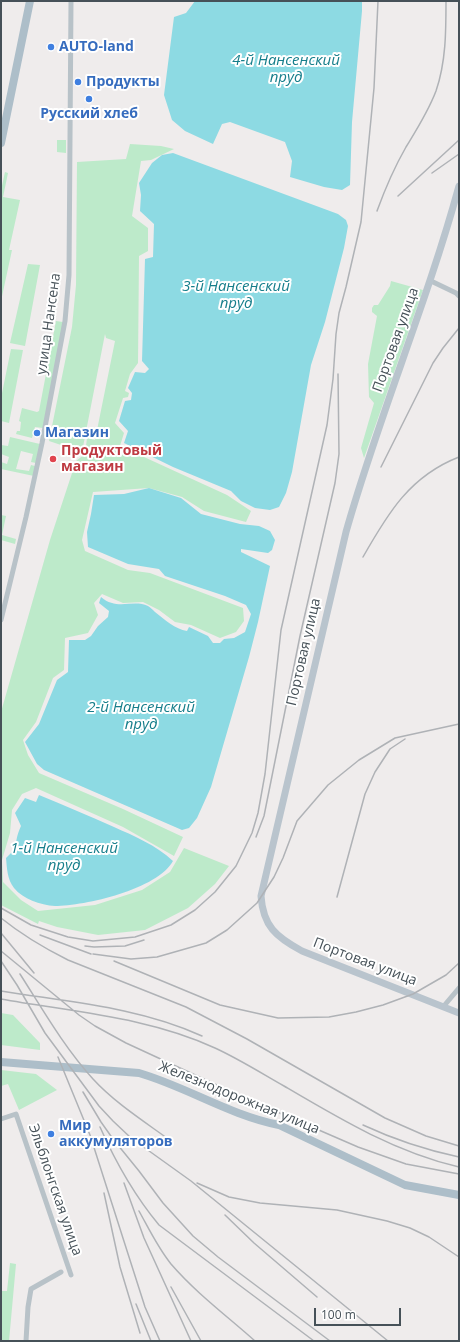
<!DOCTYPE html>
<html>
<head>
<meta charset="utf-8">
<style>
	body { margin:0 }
	#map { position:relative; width:460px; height:1342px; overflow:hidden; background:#efecec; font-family:"Open Sans",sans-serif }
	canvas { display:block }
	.frame { position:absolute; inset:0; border:2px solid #465158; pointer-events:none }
	.scale { position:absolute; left:314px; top:1308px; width:87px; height:18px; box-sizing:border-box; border:2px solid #465158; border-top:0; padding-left:5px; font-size:12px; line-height:14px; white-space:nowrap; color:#465158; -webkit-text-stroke:3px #fff; paint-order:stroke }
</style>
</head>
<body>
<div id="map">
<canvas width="460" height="1342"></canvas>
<div class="frame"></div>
<div class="scale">100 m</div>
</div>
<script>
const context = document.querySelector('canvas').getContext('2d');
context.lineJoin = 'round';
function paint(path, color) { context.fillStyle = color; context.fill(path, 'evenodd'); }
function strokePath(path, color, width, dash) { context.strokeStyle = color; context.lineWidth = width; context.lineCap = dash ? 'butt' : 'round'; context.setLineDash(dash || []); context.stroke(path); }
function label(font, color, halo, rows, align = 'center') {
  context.font = font + ' "Open Sans",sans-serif'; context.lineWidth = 4; context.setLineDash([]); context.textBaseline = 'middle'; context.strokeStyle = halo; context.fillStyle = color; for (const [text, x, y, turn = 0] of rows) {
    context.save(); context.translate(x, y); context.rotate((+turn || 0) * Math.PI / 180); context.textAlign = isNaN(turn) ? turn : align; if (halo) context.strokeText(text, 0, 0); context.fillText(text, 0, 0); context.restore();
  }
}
paint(new Path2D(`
	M57,140H66V153L57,152Z
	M130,144L161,146L174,149L151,160L141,161L132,216L148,228V251L139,256L138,363L130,374L125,391L129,393L128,397L123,398L115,423L124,433L120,446L227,495L251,511L246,522L204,511L182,497L149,488L93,492L82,540L85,551L128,570L150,573L243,608L244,621L236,632L220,638L191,625L175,622L159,610L143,602L123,603L102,594L94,603L98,615L88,633L65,638L64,670L53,678L36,722L23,740L28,755L39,773L123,809L183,837L174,856L123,827L36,788L22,794L12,810L10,833L2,860L3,882L21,900L38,911L95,905L142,890L170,872L184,848L229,866L215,884L188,908L145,930L98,935L57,927L39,921L38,924L1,905V712L50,540L76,461L85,454L87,438L95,440L115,341L106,338L105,334L82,452L49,441L72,327L76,285L77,162L126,159Z
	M5,172L8,173L3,197L20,200L9,250H12L1,301V190Z
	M28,264L40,265L25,346L10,343Z
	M391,281L423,290L364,458L361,448L374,403L369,397L368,364L377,316L372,312V308L374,305H378L390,286Z
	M56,321L63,322L43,428L35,427L32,438L16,434L17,431H20L21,422L19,421L22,408L37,412L39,411Z
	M11,349L23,350L9,423L1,421V398Z
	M10,437L40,444L36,463L31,462L33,454L21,451L16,469L29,471L31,465L35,466L34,476L1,469V462L7,464L9,457L1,454V445L8,446Z
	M1,515L6,516L2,535L16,539L15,544L1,540Z
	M1,1013L13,1015L40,1043V1050L1,1045Z
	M1,1070L36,1074L57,1090L19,1110L8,1084L1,1086Z
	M10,1263L16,1264L9,1341H1V1291H7Z`), '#bdeaca');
paint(new Path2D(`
	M195,1H362V11L352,122L350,185L342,190L324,187L290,177L292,161L285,142L230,122L222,124L213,144L185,131L172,120L164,95L174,17L186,13Z
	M173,153L338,214L346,220L348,226L344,248L325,322L311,365L292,472L286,493L279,507L270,510L255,508L241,501L231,491L173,467L124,443L128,431L119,421L125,401L131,400L132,393L128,388L135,372L145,373L149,369L142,361L145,259L153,257L154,224L140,211L141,195L139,183L152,163L162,155Z
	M149,488L181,498L201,514L240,524L259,526L270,531L275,540L272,550L268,553L241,549V552L270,566L258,622L249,657L211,787L197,818L189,828L182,830L44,770L37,764L25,742L39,724L57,680L68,672L69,640H85L91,636L98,626L108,617L109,611L99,603L101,597C117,611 133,599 148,606C151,608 153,610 155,612C165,620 175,629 187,631L189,627L208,636L213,643H220L224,639L234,638L245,632L251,614L246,605L225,596L165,576L159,569L128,564L88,547L87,532L91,514L94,495L124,494Z
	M39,795C64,805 89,816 114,827C134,836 156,845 173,861C158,889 85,906 55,906C40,905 23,899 14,888C7,879 7,868 6,858L12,852L16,853C15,843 17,835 21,826L15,813L25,798L36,802Z`), '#8ddae3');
strokePath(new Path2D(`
	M431,281L456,293L459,296
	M1,620L26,517L42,443L65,321L69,275L71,1
	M443,1007L459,988
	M1,1119L16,1114L71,1275
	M26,1341L28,1307L31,1289L61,1272`), '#b8c2c8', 5);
strokePath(new Path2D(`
	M459,186C427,303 379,415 346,532L261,896C263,926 276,937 302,951L459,1013`), '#b9c4cd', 7);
strokePath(new Path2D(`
	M1,143L30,1
	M1,1062L139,1073C187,1087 229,1115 279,1125L405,1185L459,1195`), '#adbec9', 8);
strokePath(new Path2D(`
	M432,173L459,154
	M398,196L459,140
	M377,211C385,189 394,168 406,147C417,129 428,112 436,91C446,62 446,31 446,1
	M381,467L433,363L443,348L459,328
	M363,557C388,513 410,476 459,457
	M256,837L264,816L300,636L335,483L339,454L338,374
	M337,897L365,794L375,772L390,749L405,739
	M1,908L31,925L68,937L93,941L135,937L171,925L195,910L215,892L236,866L252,833L258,813L265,774L281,630L327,425L333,379L336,334L339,313L346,287L361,222L374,88L378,1
	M1,918C22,935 44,948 68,960L186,1007L247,1039L385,1118L426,1136L459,1146
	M1,933L34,973
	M40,935L91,954
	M85,946L94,947L125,946L144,940
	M1,951L79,1015L95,1026L126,1043L245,1098L358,1147L406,1164L459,1174
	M93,954L131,959L157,957L206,943L227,930L257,903L274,877L283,858L297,821L328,785L359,760L395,738L459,724
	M1,961L17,985L45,1033L99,1106L113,1121L131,1138L191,1181L388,1341
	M114,961L220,1005L278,1018L329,1017L356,1012L383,1005L413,994L446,975L459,963
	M20,974C43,1010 64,1047 93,1079C115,1103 145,1122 171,1141
	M1,991C68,1002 139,1007 202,1036
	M1,999C73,1012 148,1017 215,1048C239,1059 261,1073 284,1086C340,1119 395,1152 459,1167
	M58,1057L90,1135L145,1307L160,1341
	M83,1092L101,1122L113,1139L139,1171L163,1203L193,1236L218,1257L330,1341
	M363,1125C393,1139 426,1150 459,1157
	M100,1127C116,1163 134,1195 159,1225L314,1341
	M124,1183L144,1238L191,1341
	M197,1183L229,1197L260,1203L337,1210L387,1221L410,1228L429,1237L459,1257
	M104,1193L120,1267L140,1333
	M139,1211C149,1229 158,1248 171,1264C196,1293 227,1316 255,1341
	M225,1215L254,1243L317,1297
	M171,1287L201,1341
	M136,1304L151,1341`), '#afb2b6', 1.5);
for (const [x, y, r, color] of [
	[51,47,4,"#3f7fe0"],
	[78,82,4,"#3f7fe0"],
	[89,99,4,"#3f7fe0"],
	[37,433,4,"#3f7fe0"],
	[53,459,4,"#e0444e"],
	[51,1134,4,"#3f7fe0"]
]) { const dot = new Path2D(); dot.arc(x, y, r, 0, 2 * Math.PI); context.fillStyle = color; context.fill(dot); strokePath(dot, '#fff', 1.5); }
label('bold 14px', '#366cbe', '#fff', [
	["AUTO-land",59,47],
	["Продукты",86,82],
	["Русский хлеб",89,114,"center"],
	["Магазин",45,433],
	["Мир",59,1126],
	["аккумуляторов",59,1142]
], 'left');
label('14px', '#465158', '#fff', [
	["улица Нансена",49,324,-82],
	["Портовая улица",396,340,-70],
	["Портовая улица",304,652,-77],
	["Портовая улица",365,962,21],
	["Железнодорожная улица",239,1098,22],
	["Эльблонгская улица",55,1190,71]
]);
label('bold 14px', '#be3a42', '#fff', [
	["Продуктовый",61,451],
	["магазин",61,467]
], 'left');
label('italic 15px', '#167e8b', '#fff', [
	["4-й Нансенский",286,61],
	["пруд",286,78],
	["3-й Нансенский",236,287],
	["пруд",236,304],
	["2-й Нансенский",141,708],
	["пруд",141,725],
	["1-й Нансенский",64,849],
	["пруд",64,866]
]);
</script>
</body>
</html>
